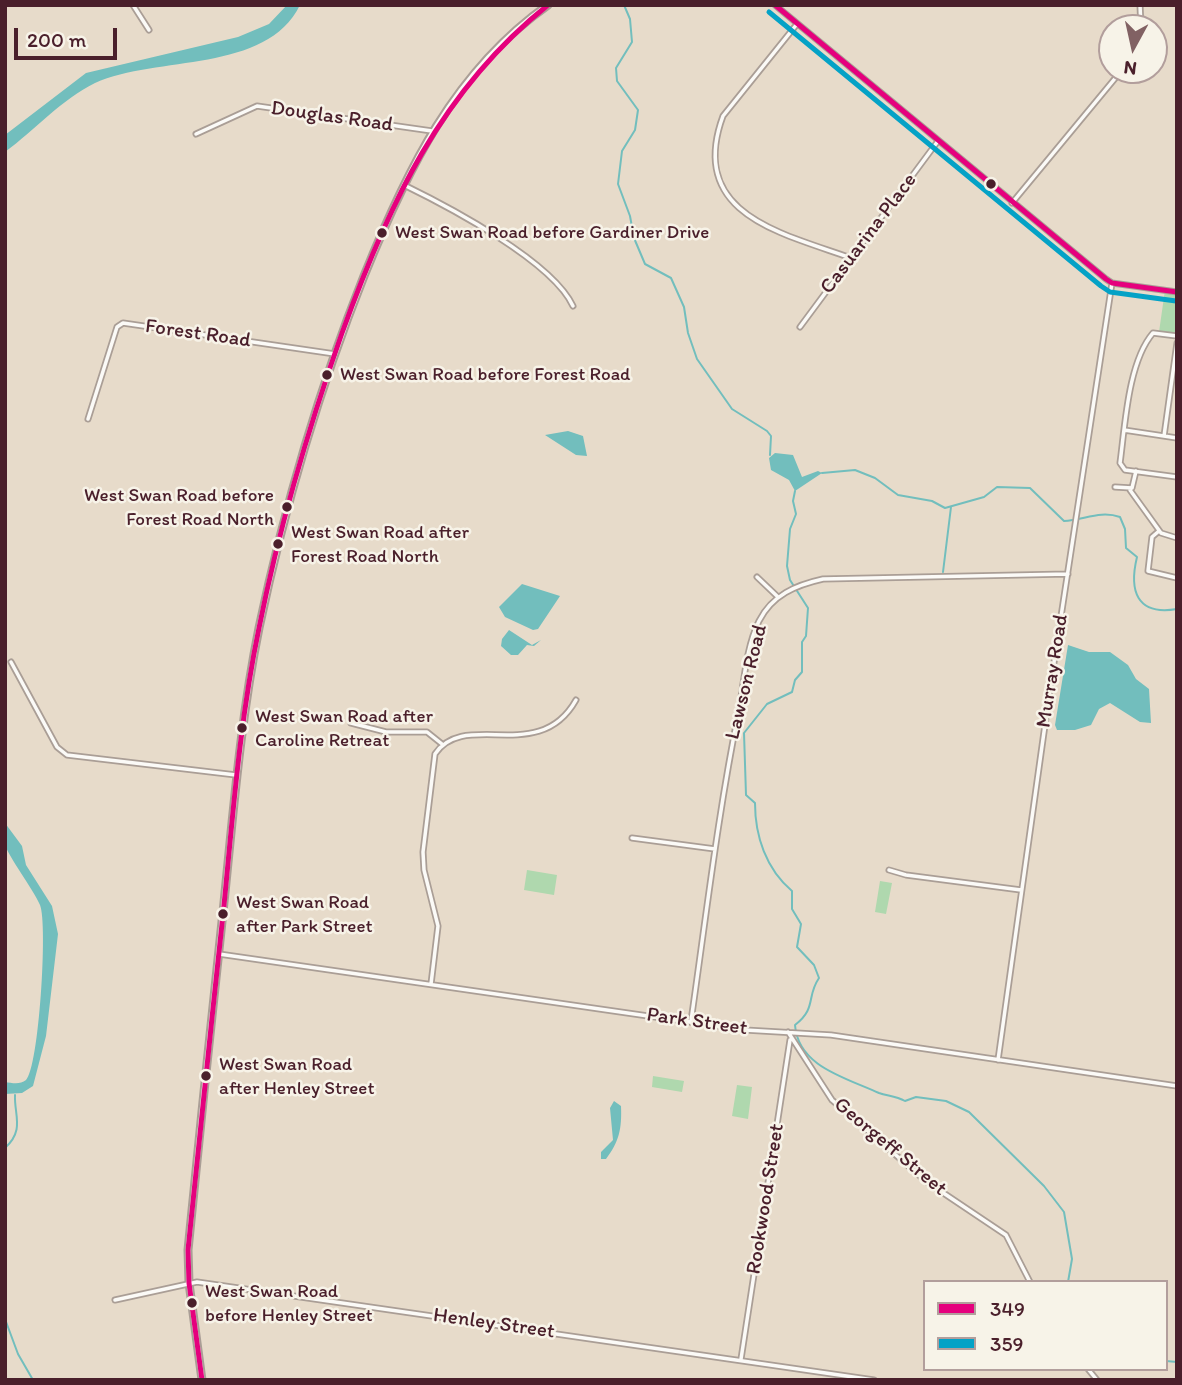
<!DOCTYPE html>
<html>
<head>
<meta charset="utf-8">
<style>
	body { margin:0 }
	#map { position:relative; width:1182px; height:1385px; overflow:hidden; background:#e7dbca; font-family:Itim,sans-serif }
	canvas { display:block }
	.frame { position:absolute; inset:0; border:7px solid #4a1f2b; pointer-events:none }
	.legend { position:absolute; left:923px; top:1280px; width:245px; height:91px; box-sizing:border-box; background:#f7f3e8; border:2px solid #b29e9c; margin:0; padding:9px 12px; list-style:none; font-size:21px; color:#4a1f2b }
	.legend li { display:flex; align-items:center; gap:14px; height:35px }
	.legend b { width:35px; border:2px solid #b29e9c }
	.north { position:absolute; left:1098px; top:14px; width:70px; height:70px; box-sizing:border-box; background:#f7f3e8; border:2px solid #b29e9c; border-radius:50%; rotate:188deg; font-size:19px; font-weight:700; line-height:28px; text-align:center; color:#4a1f2b }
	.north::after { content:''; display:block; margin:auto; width:24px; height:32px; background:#816163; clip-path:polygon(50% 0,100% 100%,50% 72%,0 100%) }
	.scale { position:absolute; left:14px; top:28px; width:103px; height:32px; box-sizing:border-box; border:4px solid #4a1f2b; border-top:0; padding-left:9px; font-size:21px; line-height:24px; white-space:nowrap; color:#4a1f2b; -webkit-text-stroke:5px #f7f3e8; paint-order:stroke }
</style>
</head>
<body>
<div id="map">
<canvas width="1182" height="1385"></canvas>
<div class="frame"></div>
<ul class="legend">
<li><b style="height:9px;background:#e5007d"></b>349</li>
<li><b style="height:9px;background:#04a2c6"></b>359</li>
</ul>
<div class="north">N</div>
<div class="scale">200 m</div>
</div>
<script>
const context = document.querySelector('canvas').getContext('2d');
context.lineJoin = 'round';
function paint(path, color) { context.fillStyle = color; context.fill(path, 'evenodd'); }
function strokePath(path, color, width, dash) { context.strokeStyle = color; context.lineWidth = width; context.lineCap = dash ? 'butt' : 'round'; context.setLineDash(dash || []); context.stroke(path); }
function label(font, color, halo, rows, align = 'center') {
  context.font = font + ' Itim,sans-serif'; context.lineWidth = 5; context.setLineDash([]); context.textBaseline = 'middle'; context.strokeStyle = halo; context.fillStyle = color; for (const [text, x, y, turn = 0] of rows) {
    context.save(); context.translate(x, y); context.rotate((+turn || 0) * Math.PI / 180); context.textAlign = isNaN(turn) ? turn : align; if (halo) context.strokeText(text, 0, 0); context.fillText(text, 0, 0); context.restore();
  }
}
paint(new Path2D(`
	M1165,290L1177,292V335L1159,332Z
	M527,870L557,875L554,895L524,890Z
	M880,881L892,883L886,914L875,912Z
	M653,1076L684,1081L682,1092L652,1087Z
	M737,1085L752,1087L748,1119L732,1116Z`), '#afd8ae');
paint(new Path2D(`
	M287,5H300C266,74 157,55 95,83C62,99 35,130 5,152V135L86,73L238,37L269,24Z
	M568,431L583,436L587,456L576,455L545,435Z
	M775,453L793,455L802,477L818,471L822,473L795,491L789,480L771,470L769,458Z
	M522,584L560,596L538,629L533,630L505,617L499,607Z
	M509,630L532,645L541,640L534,646L527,645L518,655H511L501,646L502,639Z
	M1068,645L1089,652H1110L1128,665L1136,679L1149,689L1151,723L1140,722L1110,703L1099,709L1091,725L1075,730H1057L1055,725Z
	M5,823L22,846L26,865L52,906L58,934L46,1036L33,1086L22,1093L5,1094V1082C12,1083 20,1085 26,1080C39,1068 48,924 40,905C34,890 7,855 5,844C4,838 5,830 5,823Z
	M614,1101L621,1106C622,1129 619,1142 606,1159H601V1152L613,1140L610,1108Z`), '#72bebd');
strokePath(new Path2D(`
	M624,5L630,19L632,42L616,68L617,81L638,110L635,130L622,151L618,184L630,216L634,238L645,264L671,278L684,307L688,333L697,359L732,409L767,431L771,436L770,455
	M822,473L855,470L875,478L898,495L932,501L945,508L984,497L997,487L1030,488L1064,521C1084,520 1100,510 1120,517L1125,529L1126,548L1137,557C1129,590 1136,616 1177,609
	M795,491L793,501L796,514L790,529L787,566L790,580L808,608L806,636L802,642V672L795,680L792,692L767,704L744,733L746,795L755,803C755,836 766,869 792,891V909L801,924L797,947L814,965L819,978C806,997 817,1008 795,1025C798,1067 847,1078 879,1093C888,1096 896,1096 905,1101L916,1097L946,1101L969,1112L1044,1186L1064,1212L1072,1259L1068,1282
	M943,572L951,507
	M5,1148C25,1130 14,1115 15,1095
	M5,1319L18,1354L33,1380
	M1166,1361L1177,1362`), '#72bebd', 2);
const minor = new Path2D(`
	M133,5L149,30
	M775,5L1106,279L1112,283L1177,292
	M1140,5L1141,28
	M797,24L723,116C687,214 781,233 851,258
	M196,134L257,106L432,131
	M404,185C449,207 552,261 573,306
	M1012,203L1122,70
	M800,327L938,141
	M1177,336L1153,333C1128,362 1125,426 1120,463L1125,470L1177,477
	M88,419L117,327L123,323L335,354
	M1124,430L1177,438
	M1164,436L1177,343
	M1115,487L1132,488L1136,471
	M1130,490L1161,533L1177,538
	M1159,531L1152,537L1148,571L1177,578
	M757,577L778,597
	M11,662L57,747L67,755L236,775
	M351,723L386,732H427L442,744
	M632,838L715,849
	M889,870L906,875L1021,890
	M219,954L745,1030L831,1035L1177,1086
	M431,984L438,926L424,870L423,852L435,754C465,709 539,766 576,700
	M691,1021C706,917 718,813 739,710C744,682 746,647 759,621C772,595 796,585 823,579L1068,574
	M788,1032L832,1100L927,1182L1006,1235L1030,1282
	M998,1060L1051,682L1112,283
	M115,1300L197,1282L874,1380
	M741,1359L790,1040
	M1088,1369L1097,1380`);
const major = new Path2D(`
	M202,1380L189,1283L188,1250C199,1137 211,1025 223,912C233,817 240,722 259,628C284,509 319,389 364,276C406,172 454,71 548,5`);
strokePath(minor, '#aa9e96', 7);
strokePath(major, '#aa9e96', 9);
strokePath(minor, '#fbfaf7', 3.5);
strokePath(major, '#fbfaf7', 5);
strokePath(new Path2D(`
	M775,5L1106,279L1112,283L1177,292
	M202,1380L189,1283L188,1250C199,1135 212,1020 224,905C233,813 240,719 259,628C279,528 308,429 342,333C388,206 440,91 548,5`), '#e5007d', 5);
strokePath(new Path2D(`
	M769,12L1101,286L1110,292L1176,301`), '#04a2c6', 5);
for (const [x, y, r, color] of [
	[991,184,6,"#4a1f2b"],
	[382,233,6,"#4a1f2b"],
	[327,375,6,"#4a1f2b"],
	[287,507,6,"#4a1f2b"],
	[278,544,6,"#4a1f2b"],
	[242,728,6,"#4a1f2b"],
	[223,914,6,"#4a1f2b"],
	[206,1076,6,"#4a1f2b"],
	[192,1303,6,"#4a1f2b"]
]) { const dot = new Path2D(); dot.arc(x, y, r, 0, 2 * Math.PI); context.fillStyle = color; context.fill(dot); strokePath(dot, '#f7f3e8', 2.5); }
label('19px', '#4a1f2b', '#f7f3e8', [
	["West Swan Road before Gardiner Drive",395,233],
	["West Swan Road before Forest Road",340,375],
	["West Swan Road before",274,496,"right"],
	["Forest Road North",274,520,"right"],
	["West Swan Road after",291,533],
	["Forest Road North",291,557],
	["West Swan Road after",255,717],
	["Caroline Retreat",255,741],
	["West Swan Road",236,903],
	["after Park Street",236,927],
	["West Swan Road",219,1065],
	["after Henley Street",219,1089],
	["West Swan Road",205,1292],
	["before Henley Street",205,1316]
], 'left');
label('21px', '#4a1f2b', '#f7f3e8', [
	["Douglas Road",332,117,8],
	["Casuarina Place",869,234,-53],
	["Forest Road",198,334,8],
	["Murray Road",1053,671,-81],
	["Lawson Road",747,682,-76],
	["Park Street",697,1022,8],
	["Georgeff Street",890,1147,40],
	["Rookwood Street",766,1199,-81],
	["Henley Street",494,1324,8]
]);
</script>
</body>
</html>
